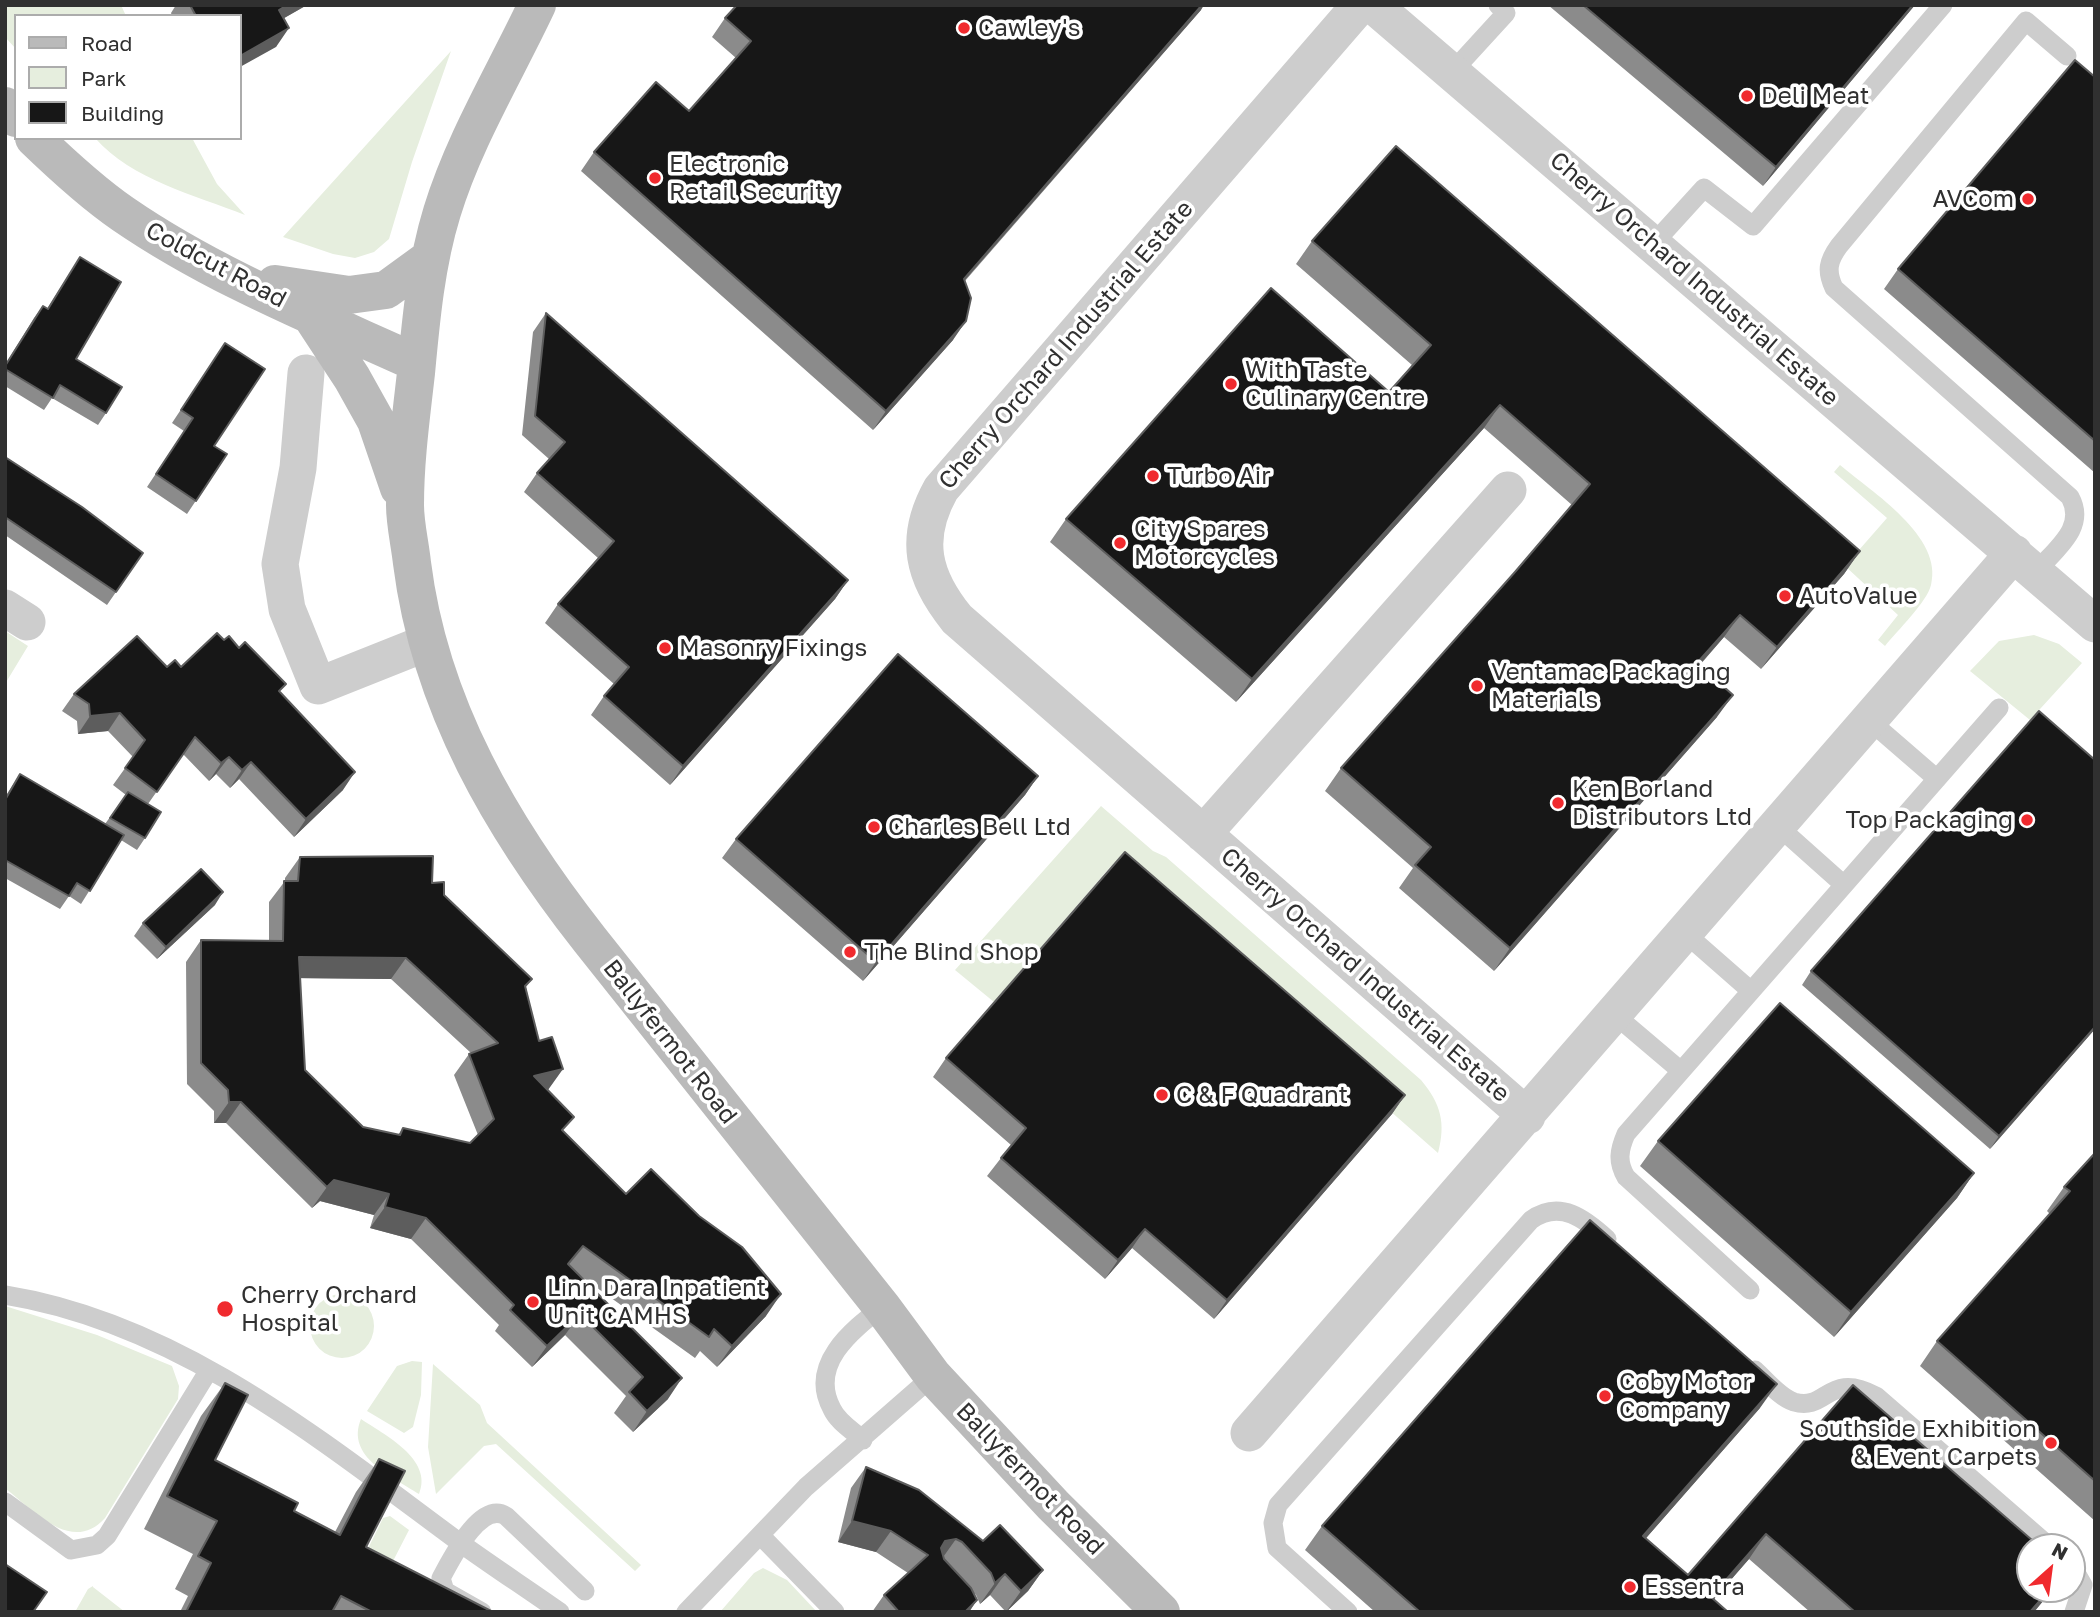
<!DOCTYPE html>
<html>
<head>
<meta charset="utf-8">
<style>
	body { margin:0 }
	#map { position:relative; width:2100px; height:1617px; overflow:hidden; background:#fff; font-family:"Golos Text",sans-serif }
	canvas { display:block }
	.frame { position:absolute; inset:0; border:7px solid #303030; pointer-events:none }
	.legend { position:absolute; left:14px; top:14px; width:228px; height:126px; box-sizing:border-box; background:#fff; border:2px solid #acacac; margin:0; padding:9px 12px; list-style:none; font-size:21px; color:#303030 }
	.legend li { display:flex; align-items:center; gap:14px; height:35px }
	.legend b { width:35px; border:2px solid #acacac }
	.north { position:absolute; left:2016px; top:1533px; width:70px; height:70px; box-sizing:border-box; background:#fff; border:2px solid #acacac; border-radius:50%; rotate:28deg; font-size:19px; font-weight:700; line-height:28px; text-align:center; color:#303030 }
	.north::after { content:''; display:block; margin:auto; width:24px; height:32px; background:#f02a2e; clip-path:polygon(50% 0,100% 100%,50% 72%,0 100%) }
</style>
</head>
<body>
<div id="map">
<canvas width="2100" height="1617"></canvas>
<div class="frame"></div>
<ul class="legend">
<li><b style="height:9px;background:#bababa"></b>Road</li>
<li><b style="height:19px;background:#e6eede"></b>Park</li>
<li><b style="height:19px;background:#171717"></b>Building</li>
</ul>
<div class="north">N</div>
</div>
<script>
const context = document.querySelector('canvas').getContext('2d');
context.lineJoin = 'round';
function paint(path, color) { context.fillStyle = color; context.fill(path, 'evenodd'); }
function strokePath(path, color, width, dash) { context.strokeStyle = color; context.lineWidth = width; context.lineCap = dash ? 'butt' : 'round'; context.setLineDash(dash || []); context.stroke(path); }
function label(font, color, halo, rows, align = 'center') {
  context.font = font + ' "Golos Text",sans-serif'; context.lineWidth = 7; context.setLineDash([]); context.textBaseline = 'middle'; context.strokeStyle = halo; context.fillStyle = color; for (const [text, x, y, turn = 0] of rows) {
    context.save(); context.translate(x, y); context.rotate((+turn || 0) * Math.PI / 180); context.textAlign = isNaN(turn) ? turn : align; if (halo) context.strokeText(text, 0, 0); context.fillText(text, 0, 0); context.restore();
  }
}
paint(new Path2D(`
	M5,5H121L126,16H16V49L5,37Z
	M451,51L412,162L389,239L374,252L355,258L333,254L283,237Z
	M95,138H192L217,184L245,215C195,195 132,180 95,138Z
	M1840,465C1872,492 1944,537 1931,585C1927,602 1897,631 1885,646L1878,640L1898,615L1845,566L1887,518L1834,472Z
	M5,631L28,646L5,684Z
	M2034,635L2059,644L2082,663L2030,720L1970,671L1999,641Z
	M1101,806L1153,851L1166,857L1421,1080C1441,1104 1446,1123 1438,1153L1111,866L994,1002L955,970Z
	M310 1326a32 32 0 1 1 64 0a32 32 0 1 1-64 0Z
	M5,1306L97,1335L172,1366L179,1386L178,1399L105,1518C72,1555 33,1510 5,1488Z
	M412,1361L422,1362L421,1395L413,1427L404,1433L367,1411L397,1366Z
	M433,1364L480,1405L487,1423L641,1565L635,1571L496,1444L484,1446L436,1494L428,1447Z
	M361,1419C383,1434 434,1459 419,1494C393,1477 345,1457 361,1419Z
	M390,1516L409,1530L375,1596L351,1583L383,1518Z
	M763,1568L787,1580L817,1612H720L754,1573Z
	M93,1586V1587L125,1612H75L88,1589Z`), '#e6eede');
strokePath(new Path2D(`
	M1452,72L1506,13L1498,5
	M1653,244L1704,188L1753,226L1943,5
	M2036,572C2055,549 2087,528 2070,497L1834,288C1826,271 1828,261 1839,246L2026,21L2067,56
	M1870,721L1937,779
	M1779,827L1844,885
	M1686,934L1751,991
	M1615,1015L1681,1071
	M1750,1290L1626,1177C1617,1162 1619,1150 1626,1134L1999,708
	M5,1295C179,1323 322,1441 459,1542C492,1566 526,1588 560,1612
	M1755,1370C1766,1380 1779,1397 1794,1402C1827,1412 1828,1370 1876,1396L2050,1547
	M863,1440C852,1430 838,1422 832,1409C808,1365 851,1331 882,1307
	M5,1502L71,1550L97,1545L107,1536L209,1370
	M760,1535L835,1612
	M2072,1566L2083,1585L2074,1612
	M482,1612L445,1591L441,1578C451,1560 480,1500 506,1516L585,1591
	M686,1612L806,1487L933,1376
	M1348,1612L1277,1548L1273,1523L1278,1505L1531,1220C1560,1199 1585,1219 1607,1239`), '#cdcdcd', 19);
strokePath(new Path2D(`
	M1360,5L941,489C913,539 923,577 957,619L1527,1116
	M1373,5L2095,624
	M306,373L298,468L280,564L287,609L318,686L426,643
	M5,608L27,622
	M1203,834L1508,490
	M1249,1433L2014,553`), '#cdcdcd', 37);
strokePath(new Path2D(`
	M537,5C505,73 464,140 442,212C426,264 421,319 416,373C411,417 405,461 405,505C405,524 410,544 412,563C430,706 502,828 590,940L882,1307L933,1376L1053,1505L1161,1612
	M5,106L16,118
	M34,138C62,165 91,192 123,214C213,276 318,318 417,363
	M275,284L349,295L386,290L430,258
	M310,314L352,378L376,421L399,488`), '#bababa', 38);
paint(new Path2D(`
	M176,5H307L284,18L276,47L240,16H172L171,13Z
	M1548,5H1915L1763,186Z
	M1201,10L965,281L953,340L873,430L581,171L594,152L689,111L736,58L712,37L725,18Z
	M2095,77V473L1884,289L1898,269Z
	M1312,241L1860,551L1844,574L1761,669L1724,637L1700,665L1717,717L1494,971L1399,888L1413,868L1325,791L1341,768L1515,572L1572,505L1484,428L1236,702L1050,542L1066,519L1389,392L1412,365L1296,264Z
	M80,257L76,359L106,413L98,425L52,398L44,410L5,386V365L34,318L43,306L47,309Z
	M546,313L848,580L835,599L670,785L591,715L604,696L614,684L545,623L558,604L598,558L524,492L537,473L549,459L522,435L533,332Z
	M225,343L214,446L227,454L187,514L147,487L184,431L172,423Z
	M5,457L143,553L107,605L5,535Z
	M224,640L280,692L343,790L294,837L239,779L230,788L216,774L209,781L183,754L148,804L145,838L137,850L121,840L81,904L69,896L60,909L5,878V797L20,774L105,824L126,795L113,785L133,757L108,731L78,734L77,721L62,711L74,694L167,667H181Z
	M1038,776L1025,795L863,981L722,858L736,839Z
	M300,857L432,883L444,895L532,979L526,987L548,1090L563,1132L626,1194L766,1316L717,1367L700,1351L695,1358L579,1275L668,1399L633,1432L614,1413L626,1396L565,1335L532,1367L495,1331L499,1325L411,1239L370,1228L374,1215L320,1201L312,1208L226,1123H214V1111L187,1084L186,962L201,940L269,941V902L285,881V878ZM300,978L391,979L471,1053L469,1054L454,1075L478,1135L470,1143L403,1128L398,1135L363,1127L305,1070Z
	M215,905L157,959L134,936L143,923Z
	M1811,971L2095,1029L1990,1149L1802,985Z
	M946,1058L1405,1095L1392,1114L1214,1319L1132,1248L1105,1279L987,1176L1001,1158L1011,1145L933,1077Z
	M1658,1141L1974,1173L1957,1198L1834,1337L1640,1166Z
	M2095,1153V1521L1920,1366L1937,1341L2050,1214L2047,1211L2064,1187Z
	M225,1383L215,1460L294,1511L335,1532L356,1492L379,1459L366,1547L493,1612H180L188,1596L175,1589L193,1554L144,1529L201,1416Z
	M1853,1385L2030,1589H2053L2034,1612H1810L1749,1559L1714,1599L1728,1612H1375L1305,1550L1322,1526L1760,1408L1646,1538L1688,1575Z
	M866,1467L983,1541L1043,1570L1028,1591L1006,1612L990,1595L980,1604L976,1595L972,1591L977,1600L969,1612H872L884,1595L908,1573L876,1552L838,1542L851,1488Z`), '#8b8b8b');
paint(new Path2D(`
	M287,5H307L265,29L279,10Z
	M1202,5H1204L1201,10L950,297L964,279Z
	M1913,5H1915L1763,186L1776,167Z
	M289,28L276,47L240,67V56Z
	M966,321L953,340L873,430L886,411Z
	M1500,405L1484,428L1236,702L1252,679Z
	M1860,551L1844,574L1761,669L1777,647Z
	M848,580L835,599L670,785L683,766Z
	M1740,615L1724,637L1681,686L1697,663Z
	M1733,695L1717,717L1494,971L1510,948Z
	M120,713L108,731L78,734L90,716Z
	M229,757L216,774L209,781L221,763Z
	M251,762L239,779L230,788L242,770Z
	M355,772L343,790L294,837L306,819Z
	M1038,776L1025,795L863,981L876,962Z
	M223,892L215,905L157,959L166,947Z
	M299,957L406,958L391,979L284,978Z
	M2095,1027V1029L1990,1149L1999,1136Z
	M563,1069L548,1090L534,1076Z
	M1405,1095L1392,1114L1214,1319L1227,1300Z
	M229,1102H241L226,1123H214Z
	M1974,1173L1957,1198L1834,1337L1851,1312Z
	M334,1180L389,1194L374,1215L320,1201L312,1208L327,1187Z
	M385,1207L426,1218L411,1239L370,1228Z
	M1145,1229L1132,1248L1105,1279L1118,1260Z
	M781,1294L766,1316L717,1367L732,1346Z
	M580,1314L565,1335L532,1367L547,1346Z
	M682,1378L668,1399L633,1432L647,1411Z
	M1777,1384L1760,1408L1626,1561L1643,1536Z
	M852,1521L891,1531L876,1552L838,1542Z
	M1766,1534L1749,1559L1703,1612L1711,1597Z
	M956,1539L941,1560L930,1563L945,1541Z
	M1043,1570L1028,1591L1006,1612L1021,1591Z
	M1005,1574L990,1595L980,1604L995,1583Z
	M2050,1589H2053L2034,1612H2030Z
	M977,1600L969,1612H965Z`), '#5d5d5d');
const building = new Path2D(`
	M190,5H287L279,10L289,28L240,56V16H196Z
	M737,5H1202L964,279L971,298L966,321L886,411L594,152L656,82L689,111L751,41L725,18Z
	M1583,5H1913L1776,167Z
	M2075,60L2095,77V441L1898,269Z
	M1396,146L1860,551L1777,647L1740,615L1697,663L1733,695L1510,948L1415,865L1431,847L1341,768L1515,572L1590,484L1500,405L1252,679L1066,519L1271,288L1389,392L1431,345L1312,241Z
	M80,257L121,282L76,359L122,387L106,413L60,385L53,398L5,369V366L43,306L48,309Z
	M546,313L848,580L683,766L604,696L629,667L558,604L614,541L537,473L565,442L535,416Z
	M225,343L265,369L214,446L227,454L196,501L156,474L193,418L181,410Z
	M5,457L82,507L143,553L116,592L5,517Z
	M217,633L224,640L229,636L239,648L245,642L286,684L279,691L355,772L306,819L251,762L242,770L229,757L221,763L195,737L157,792L125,768L145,740L120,713L90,716L89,704L74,694L137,636L167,667L175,660L181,667Z
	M898,654L1038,776L876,962L736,839Z
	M2039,711L2095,760V1027L1999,1136L1811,971Z
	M20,774L124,835L90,891L77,883L69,896L5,860V800Z
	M128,792L161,812L145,838L110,818Z
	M1125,852L1405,1095L1227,1300L1145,1229L1118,1260L1001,1158L1026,1128L946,1058Z
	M433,856L432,883L444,882V895L532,979L525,986L539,1041L552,1037L563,1069L534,1076L574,1117L562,1130L626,1194L651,1169L699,1216L742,1247L781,1294L732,1346L714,1329L709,1337L583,1246L568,1264L682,1378L647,1411L629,1392L643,1377L580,1314L547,1346L510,1310L514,1305L426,1218L385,1207L389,1194L334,1180L327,1187L241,1102H229L228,1090L201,1063V940L283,941L284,881H298L300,857ZM299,957L406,958L498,1043L469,1054L494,1119L470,1143L403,1128L400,1135L363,1127L305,1070Z
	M201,869L223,892L166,947L143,923Z
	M1780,1003L1974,1173L1851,1312L1658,1141Z
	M2095,1153V1481L1937,1341L2070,1191L2064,1187Z
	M1590,1220L1777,1384L1643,1536L1688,1575L1853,1385L2040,1547H2030V1589H2050L2030,1612H1855L1766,1534L1711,1597L1728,1612H1420L1322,1526Z
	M225,1383L248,1395L215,1460L298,1503L294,1511L340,1535L379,1459L405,1471L366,1547L493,1612H372L341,1596L332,1612H186L211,1563L198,1556L217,1521L167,1496Z
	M866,1467L919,1490L983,1541L1000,1525L1043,1570L1021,1591L1005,1574L995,1583L991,1573L962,1542L956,1539L945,1541L941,1548L944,1559L971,1588L977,1600L965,1612H899L884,1595L928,1555L891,1531L852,1521Z
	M5,1564L47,1592L33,1612H5Z`);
paint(building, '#171717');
strokePath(building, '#5d5d5d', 2);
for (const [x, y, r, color] of [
	[964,28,7,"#f02a2e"],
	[1747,96,7,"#f02a2e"],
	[655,178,7,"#f02a2e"],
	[2028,199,7,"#f02a2e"],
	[1231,384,7,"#f02a2e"],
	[1153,476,7,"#f02a2e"],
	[1120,543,7,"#f02a2e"],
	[1785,596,7,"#f02a2e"],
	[665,648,7,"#f02a2e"],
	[1477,686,7,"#f02a2e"],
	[1558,803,7,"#f02a2e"],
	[2027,820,7,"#f02a2e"],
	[874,827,7,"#f02a2e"],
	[850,952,7,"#f02a2e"],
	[1162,1095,7,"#f02a2e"],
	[533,1302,7,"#f02a2e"],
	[225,1309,9,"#f02a2e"],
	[1605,1396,7,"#f02a2e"],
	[2051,1443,7,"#f02a2e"],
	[1630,1587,7,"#f02a2e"]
]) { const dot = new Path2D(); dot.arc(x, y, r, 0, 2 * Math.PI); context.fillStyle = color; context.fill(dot); strokePath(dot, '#fff', 2.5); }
label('24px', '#303030', '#fff', [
	["Cawley's",978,28],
	["Deli Meat",1761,96],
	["Electronic",669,164],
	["Retail Security",669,192],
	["AVCom",2014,199,"right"],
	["With Taste",1245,370],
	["Culinary Centre",1245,398],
	["Turbo Air",1167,476],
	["City Spares",1134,529],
	["Motorcycles",1134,557],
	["AutoValue",1799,596],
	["Masonry Fixings",679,648],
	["Ventamac Packaging",1491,672],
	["Materials",1491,700],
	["Ken Borland",1572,789],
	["Distributors Ltd",1572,817],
	["Top Packaging",2013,820,"right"],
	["Charles Bell Ltd",888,827],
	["The Blind Shop",864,952],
	["C & F Quadrant",1176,1095],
	["Linn Dara Inpatient",547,1288],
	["Unit CAMHS",547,1316],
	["Cherry Orchard",241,1295],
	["Hospital",241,1323],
	["Coby Motor",1619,1382],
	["Company",1619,1410],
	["Southside Exhibition",2037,1429,"right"],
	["& Event Carpets",2037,1457,"right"],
	["Essentra",1644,1587]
], 'left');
label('24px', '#303030', '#fff', [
	["Coldcut Road",216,265,28],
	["Cherry Orchard Industrial Estate",1694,279,41],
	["Cherry Orchard Industrial Estate",1066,345,-49],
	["Cherry Orchard Industrial Estate",1365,975,41],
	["Ballyfermot Road",670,1042,52],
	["Ballyfermot Road",1030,1479,46]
]);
</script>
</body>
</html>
